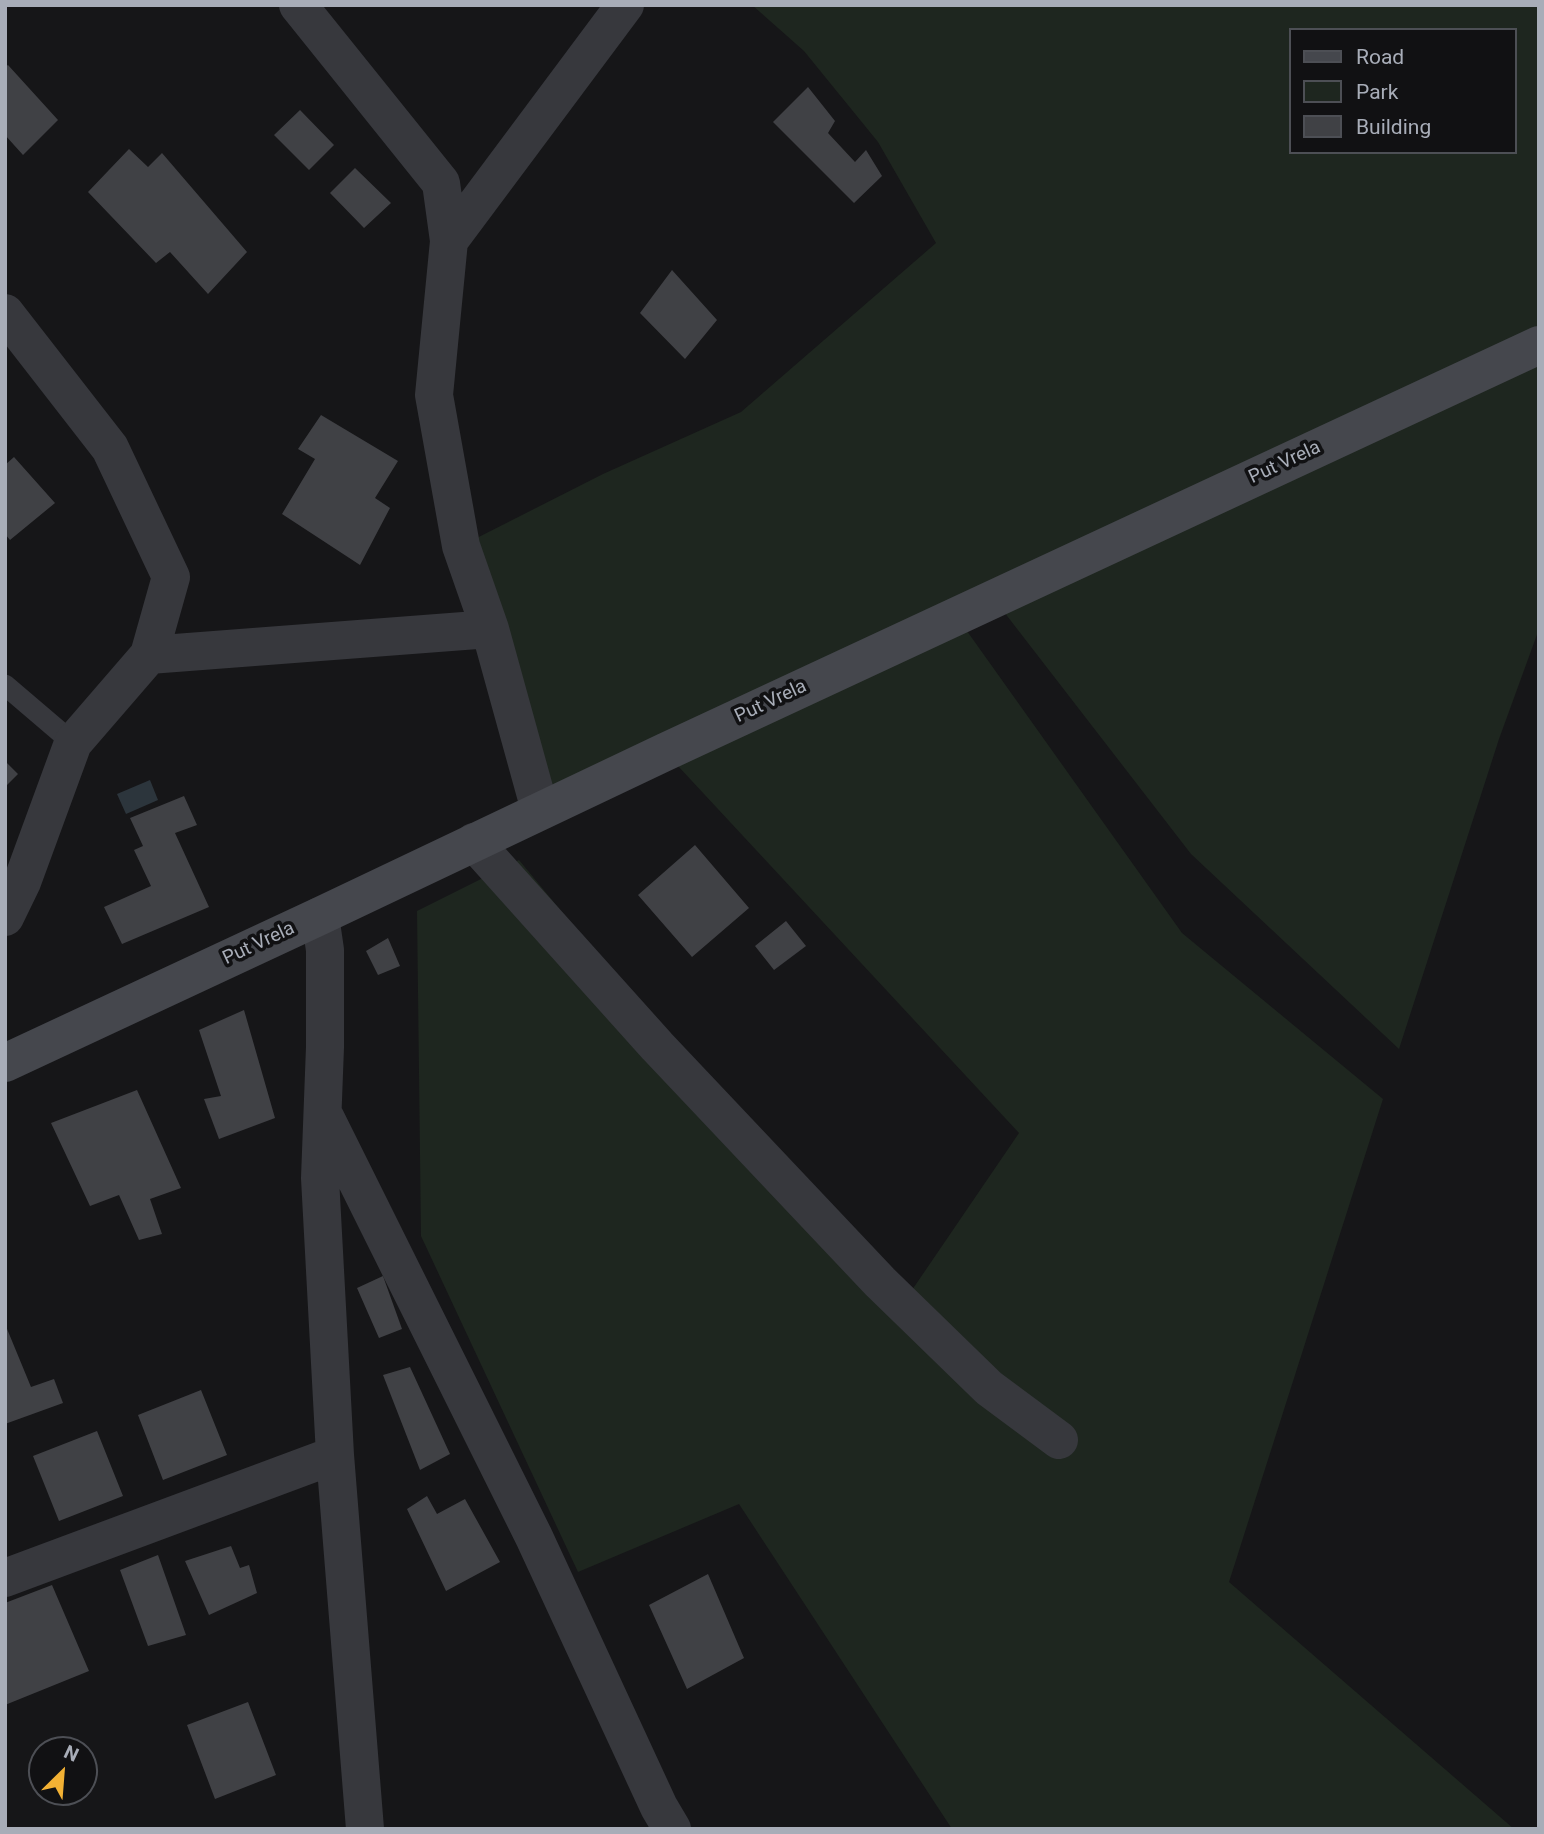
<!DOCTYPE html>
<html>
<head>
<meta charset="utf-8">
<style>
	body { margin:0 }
	#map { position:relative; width:1544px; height:1834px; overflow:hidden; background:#161618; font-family:Roboto,sans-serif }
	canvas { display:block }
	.frame { position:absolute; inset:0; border:7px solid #a8adb8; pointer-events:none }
	.legend { position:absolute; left:1289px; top:28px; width:228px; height:126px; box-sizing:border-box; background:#111113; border:2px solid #4d4f55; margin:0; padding:9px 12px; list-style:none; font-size:21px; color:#a8adb8 }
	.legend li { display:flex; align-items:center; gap:14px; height:35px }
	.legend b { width:35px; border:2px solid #4d4f55 }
	.north { position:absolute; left:28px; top:1736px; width:70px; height:70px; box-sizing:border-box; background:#111113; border:2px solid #4d4f55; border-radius:50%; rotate:25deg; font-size:19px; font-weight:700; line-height:28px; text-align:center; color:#a8adb8 }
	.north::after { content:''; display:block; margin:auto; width:24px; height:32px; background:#f2b134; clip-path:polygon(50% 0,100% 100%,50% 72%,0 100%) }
</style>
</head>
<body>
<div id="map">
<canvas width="1544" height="1834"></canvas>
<div class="frame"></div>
<ul class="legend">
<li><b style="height:9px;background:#45474d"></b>Road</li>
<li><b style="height:19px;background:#1e261f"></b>Park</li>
<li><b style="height:19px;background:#404145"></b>Building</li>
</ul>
<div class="north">N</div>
</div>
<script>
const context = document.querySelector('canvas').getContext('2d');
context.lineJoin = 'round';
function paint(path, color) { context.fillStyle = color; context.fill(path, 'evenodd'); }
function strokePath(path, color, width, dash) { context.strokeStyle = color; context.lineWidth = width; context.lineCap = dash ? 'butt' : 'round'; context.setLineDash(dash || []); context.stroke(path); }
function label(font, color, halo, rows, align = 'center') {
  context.font = font + ' Roboto,sans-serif'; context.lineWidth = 7; context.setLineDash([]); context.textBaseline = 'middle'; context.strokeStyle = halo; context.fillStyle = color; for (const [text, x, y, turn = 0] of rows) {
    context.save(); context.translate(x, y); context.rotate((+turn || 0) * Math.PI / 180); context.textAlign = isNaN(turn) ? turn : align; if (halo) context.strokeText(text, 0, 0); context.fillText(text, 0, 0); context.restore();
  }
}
paint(new Path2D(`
	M752,5H1539V629L1499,739L1399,1049L1191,854L994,599L957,617L1182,933L1383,1099L1229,1582L1514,1829H952L739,1504L578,1572L421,1236L417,911L519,860L895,1315L1019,1133L665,752L540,810L461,546L603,474L741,412L936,243L878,142L804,51ZM1290,30H1514V152H1290Z`), '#1e261f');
paint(new Path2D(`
	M150,780L158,800L126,814L117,794Z`), '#2c353c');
paint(new Path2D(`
	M8,65L58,120L23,155L5,135V67Z
	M808,87L835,121L828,133L855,162L866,150L882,176L854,203L773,122Z
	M300,110L334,145L309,170L274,135Z
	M129,149L148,167L162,153L247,252L208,294L170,252L156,263L88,192Z
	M355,168L391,203L364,228L330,193Z
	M672,270L717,320L685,359L640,313Z
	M321,415L398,461L375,498L390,508L360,565L282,514L315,459L298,449Z
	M14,457L55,503L10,540L5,534V465Z
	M5,761L18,774L5,787Z
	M184,796L197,825L175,833L209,907L122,944L104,907L151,886L134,850L143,846L130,818Z
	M695,845L749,908L692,957L638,895Z
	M786,921L806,946L774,970L755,946Z
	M388,938L400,966L378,975L366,951Z
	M244,1010L275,1118L219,1139L204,1099L221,1096L199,1030Z
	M137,1090L181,1188L150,1199L162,1234L139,1240L119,1195L90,1206L51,1123Z
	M383,1276L402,1329L379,1338L357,1288Z
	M5,1324L31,1387L54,1379L63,1403L5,1424Z
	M410,1367L450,1454L420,1470L383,1375Z
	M201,1390L227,1455L163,1480L138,1415Z
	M97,1431L123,1496L59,1521L33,1456Z
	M427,1496L437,1514L465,1499L500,1562L446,1591L407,1509Z
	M231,1546L240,1568L249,1565L257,1593L209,1615L185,1561Z
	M158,1555L186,1635L148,1646L120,1570Z
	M708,1574L744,1658L687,1689L649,1605Z
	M52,1585L89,1671L5,1705V1603Z
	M248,1702L276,1775L215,1799L187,1725Z`), '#404145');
strokePath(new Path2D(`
	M5,685L73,743`), '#37383d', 21);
strokePath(new Path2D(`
	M298,5L441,183L449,241L434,395L461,546L490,629L540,810
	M449,241L625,5
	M5,313L110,448L171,577L149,655
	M474,842L657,1046L880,1282L989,1388L1059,1440
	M320,916L325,950V1047L320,1178L335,1455L365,1829
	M5,917L22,882L73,743L149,655L490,629
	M325,1117L534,1537L659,1807L672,1829
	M5,1578L335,1455`), '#37383d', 38);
strokePath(new Path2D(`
	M5,1063L320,916L665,752L1539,345`), '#45474d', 38);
label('19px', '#a8adb8', '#111113', [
	["Put Vrela",1285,463,-25],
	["Put Vrela",771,702,-25],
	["Put Vrela",259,944,-25]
]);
</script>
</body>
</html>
